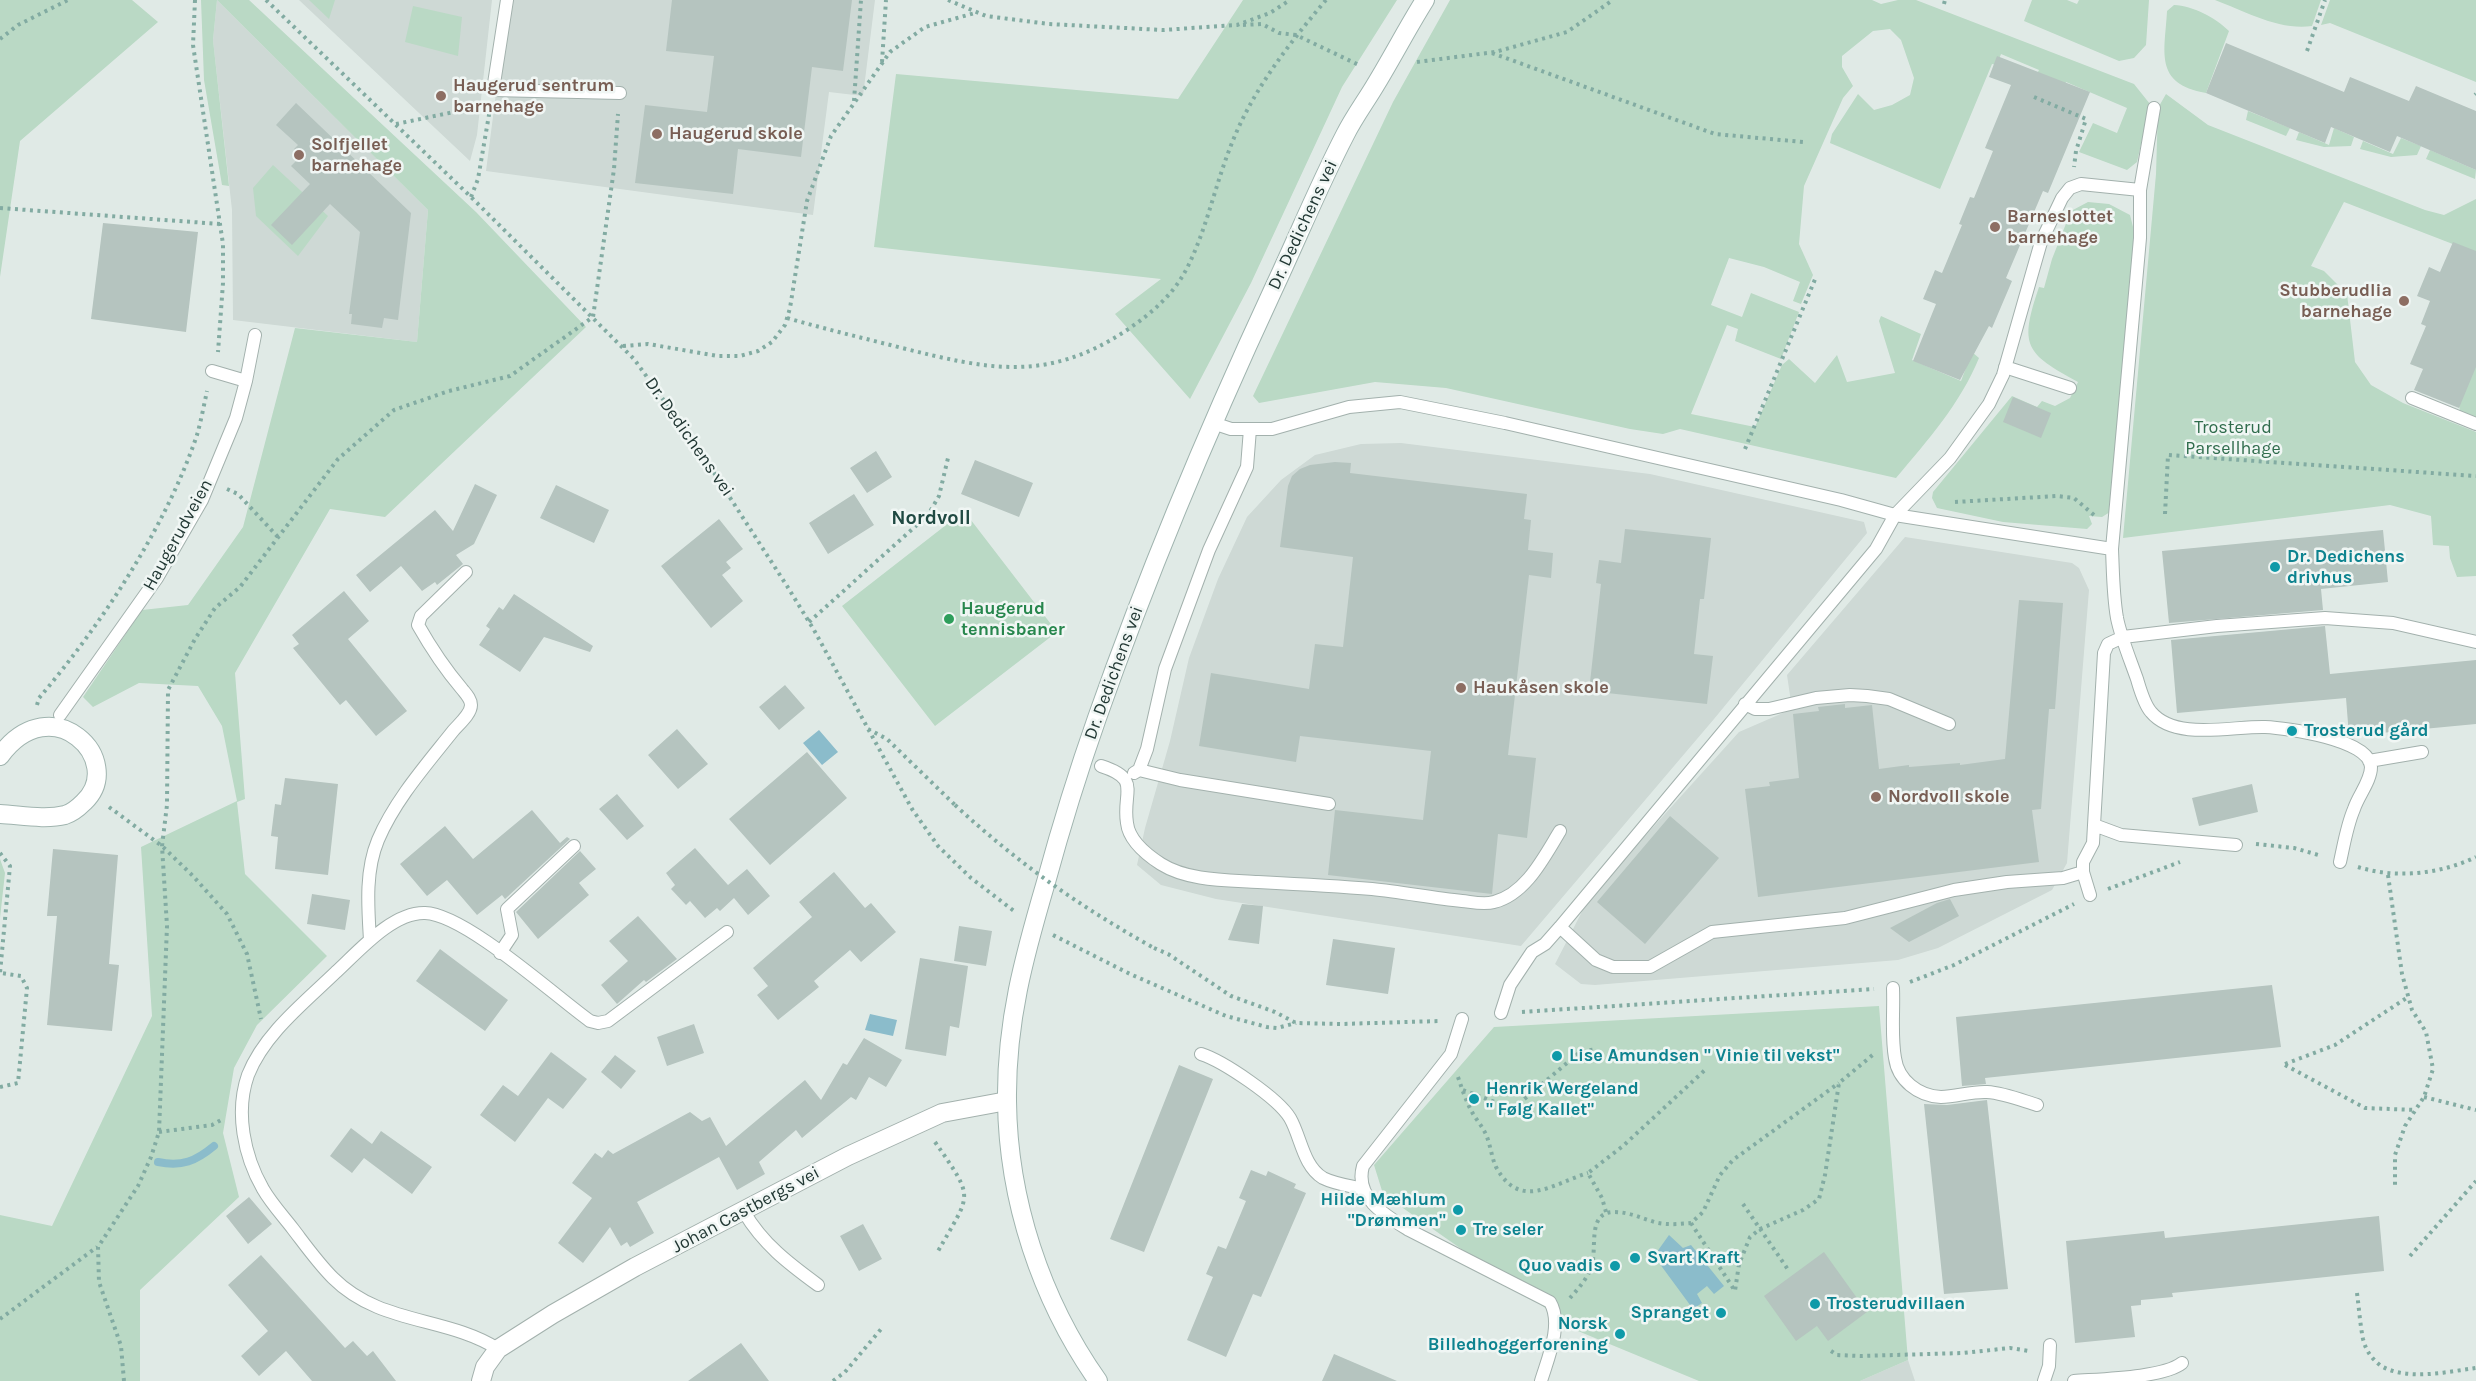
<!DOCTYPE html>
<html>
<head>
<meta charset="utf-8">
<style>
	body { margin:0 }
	canvas { display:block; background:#e0eae6 }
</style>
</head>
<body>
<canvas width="2476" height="1381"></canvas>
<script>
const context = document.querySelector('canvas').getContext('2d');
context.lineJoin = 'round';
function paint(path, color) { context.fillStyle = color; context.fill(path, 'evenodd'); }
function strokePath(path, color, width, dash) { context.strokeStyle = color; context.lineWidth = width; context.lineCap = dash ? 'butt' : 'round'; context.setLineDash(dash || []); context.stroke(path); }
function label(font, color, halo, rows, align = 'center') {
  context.font = font + ' Karla,sans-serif'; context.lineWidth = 5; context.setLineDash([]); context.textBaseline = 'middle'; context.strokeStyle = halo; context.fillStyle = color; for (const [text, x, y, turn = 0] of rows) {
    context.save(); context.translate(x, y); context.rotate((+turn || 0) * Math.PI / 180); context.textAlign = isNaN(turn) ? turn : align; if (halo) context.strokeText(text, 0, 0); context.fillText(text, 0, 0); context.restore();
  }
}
paint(new Path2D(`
	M217,0L428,210L417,342L233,320L232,210L213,40Z
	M299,0H492L477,135L470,161Z
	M508,0H875L863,96L829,92L813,215L486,171Z
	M1401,443L1650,474L1864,522L1867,533L1714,719L1521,946L1216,899L1161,885L1137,865L1145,828L1170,741L1189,658L1218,579L1247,517L1281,480L1315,455L1361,444Z
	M1905,537L2072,563L2079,568L2089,590L2067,863L2052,890L1938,948L1898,960L1595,985L1581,984L1555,964L1589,898L1739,732L1792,709L1787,675Z
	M1908,1360L1915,1381H1860Z`), '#ced9d5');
paint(new Path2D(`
	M0,0H132L158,22L20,141L0,277Z
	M201,0H217L213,40L229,186L222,185L204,80Z
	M217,0H249L476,212L586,327L385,517L330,509L235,673L245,799L237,802L245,874L327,956L257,1025L234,1068L223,1133L239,1197L140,1290V1381H0V1215L52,1226L152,1016L141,847L237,801L222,726L198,686L139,683L93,707L83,697L142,610L188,605L243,527L295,328L417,342L428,210Z
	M309,0H335L329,19Z
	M1243,0H1397L1342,87L1251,283L1190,399L1115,314L1161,279L874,247L896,74L1178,99Z
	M1450,0H1872L1881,4L1898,0H1916L2134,84L2150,104L2137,162L2127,170L2079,152L2093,123L2117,133L2127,108L2066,82L2058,101L2028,90L2039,70L2001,54L1997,65L1992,64L1940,189L1830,143L1832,134L1858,94L1874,110L1892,105L1910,95L1914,78L1901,40L1890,29L1873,31L1842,56V67L1853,86L1843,98L1804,186L1799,244L1813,275L1801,304L1793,301L1800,282L1764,267L1729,258L1711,305L1742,317L1751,293L1799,312L1781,359L1735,341L1738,329L1727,325L1691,414L1755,427L1782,365L1789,359L1815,383L1837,355L1847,382L1895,373L1879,321L1881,316L1921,334L1912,360L1961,381L1972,352L1979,358C1960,404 1928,440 1896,478L1680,429L1663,434L1630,429L1446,388L1375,382L1259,403L1253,396L1393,102Z
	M2032,0H2067L2077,4L2079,0H2149L2146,45L2134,58L2119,61L2024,21Z
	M2215,0H2321L2312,26C2280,31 2244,11 2215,0Z
	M2330,0H2476V82L2330,23L2321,25Z
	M2174,5C2193,6 2215,17 2229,31L2206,93C2153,84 2165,51 2167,11Z
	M413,6L462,17L458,56L405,42Z
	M2166,94L2208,125L2425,210L2444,215L2476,199V253L2344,202L2311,266L2324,271L2347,294L2355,362L2371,385L2403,403L2476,432V576L2457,577L2450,558L2449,546L2433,545L2431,516L2390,505L2123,538L2156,174L2158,108Z
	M2248,111L2290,128L2286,136L2246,120Z
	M2334,128L2354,137L2351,146L2324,147L2296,140L2299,132L2329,145Z
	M2401,138L2421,146L2417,155L2391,157L2360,149L2363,141L2393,154Z
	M2430,150L2476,170L2475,179L2426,159Z
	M273,165L328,216L298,256L256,216L253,188Z
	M2088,202L2109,204L2130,215L2136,239L2110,512L2102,517L2089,516L2092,524L2087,529L2003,522L1937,508L1932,498L1933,492L2012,396L2037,407L2042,401L2055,406L2070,398L2078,382C2025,353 2019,346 2039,287L2044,288L2052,259L2071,211Z
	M2476,362V418L2460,411L2459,406Z
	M964,511L1057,632L935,726L842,606Z
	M0,859L5,873L0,918Z
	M1879,1006L1908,1360L1860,1381H1699L1578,1331L1383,1194L1374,1165L1494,1027Z`), '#bad9c5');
paint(new Path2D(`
	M819,730L838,752L822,765L803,743Z
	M870,1014L897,1020L893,1036L865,1030Z
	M1669,1235L1683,1248L1691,1245L1724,1286L1714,1294L1707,1286L1697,1294L1702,1303L1693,1309L1654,1256Z`), '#8bbccb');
strokePath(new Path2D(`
	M158,1162C182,1167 196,1161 214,1146`), '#8bbccb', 8);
paint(new Path2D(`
	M672,0H852L843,71L812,67L801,157L738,149L733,194L635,183L645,105L707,112L714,56L666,51Z
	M2226,43L2344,92L2350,77L2409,101L2416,86L2476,111V170L2397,136L2390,152L2331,127L2325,143L2206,93Z
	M1997,56L2090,92L2048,193L2043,191L2006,278L2012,281L1992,328L1989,326L1960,380L1913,361L1936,304L1923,299L1935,270L1942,273L1962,225L1959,224L1970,197L1974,198L1993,151L1985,148L2011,85L1989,77Z
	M296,103L411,213L398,320L384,318L382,328L351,324L352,314H349L360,232L330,204L292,245L271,225L310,184L291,166L301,156L294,149L298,145L276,125Z
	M103,223L198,232L186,332L91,319Z
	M2453,242L2476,251V367L2459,408L2414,390L2423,369L2410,364L2426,326L2421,324L2430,301L2417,296L2429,267L2440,272Z
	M2013,397L2051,413L2041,438L2003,422Z
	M876,451L892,477L867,493L850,468Z
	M975,460L1033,483L1019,517L961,494Z
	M1335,462L1351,463L1350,473L1527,494L1524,519L1531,520L1528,550L1553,553L1551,578L1529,575L1508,755L1536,758L1527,838L1498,834L1492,894L1328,875L1335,810L1423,820L1431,751L1300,736L1296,762L1199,746L1211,673L1309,689L1315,644L1343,647L1353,557L1280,547L1288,486L1292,476L1300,469L1310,465Z
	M475,484L497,495L474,544L456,555L463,564L437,585L435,582L422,591L401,566L370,592L356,575L435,510L453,531Z
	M556,485L609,510L594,543L540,518Z
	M854,494L874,525L828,554L809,523Z
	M719,519L743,549L726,562L731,568L722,575L743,601L711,628L661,566Z
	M1625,529L1711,538L1704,599H1700L1694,654L1713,656L1707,704L1589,691L1601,584L1596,583L1599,560L1621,563Z
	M2383,530L2388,582L2321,589L2323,610L2169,623L2162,551Z
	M344,591L369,621L348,639L407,711L376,736L346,700L340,705L293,648L299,644L292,635Z
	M514,594L593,646L590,652L544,637L520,672L479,645L490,629L486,626L499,607L503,610Z
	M2019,600L2063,603L2055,709H2049L2041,809L2032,810L2039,862L1758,897L1745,789L1770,786L1769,782L1799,778L1793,714L1819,711L1818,707L1845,704V708L1872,705L1879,769L1909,765V767L1960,763V765L2005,759Z
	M2325,626L2330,674L2476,660V724L2349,736L2346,698L2177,713L2171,640Z
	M785,685L805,708L779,730L759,707Z
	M677,729L708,764L678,789L648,755Z
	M807,752L847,798L770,865L729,819Z
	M285,778L338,784L328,875L275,869L278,837L271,836L275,804L281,805Z
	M2252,784L2258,812L2199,826L2192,798Z
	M617,794L644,826L627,840L599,809Z
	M532,810L560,843L567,837L570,839L505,899L502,895L477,915L447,880L427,896L400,864L445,826L473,859Z
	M1670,816L1719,858L1645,944L1597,902Z
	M695,848L728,885L747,869L770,896L748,915L734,898L720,911L717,908L705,918L690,901L686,905L671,889L675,885L666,873Z
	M53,849L118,855L109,964L119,965L112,1031L47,1025L57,916H47Z
	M580,851L596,869L579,883L589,895L538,939L516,912Z
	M834,872L865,908L871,903L896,932L861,962L850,950L814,981L819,987L778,1020L757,995L768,986L753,968L812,917L799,902Z
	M312,894L350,900L345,930L307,924Z
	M1950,899L1959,916L1909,942L1890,928L1937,903Z
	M1242,904L1263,906L1259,944L1228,940Z
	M638,916L677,959L646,982L644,980L617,1004L601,985L628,961L609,941Z
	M959,926L992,931L986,966L954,961Z
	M1333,939L1395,948L1388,994L1326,985Z
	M440,949L508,1000L485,1031L416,981Z
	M920,958L968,966L959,1028L950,1026L946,1056L905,1049Z
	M2272,985L2281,1047L1985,1078L1986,1084L1962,1086L1956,1017Z
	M694,1024L704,1053L667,1066L657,1037Z
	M864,1038L902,1060L886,1087L869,1077L856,1100L851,1097L802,1138L796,1130L759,1162L765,1174L737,1190L719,1157L637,1202L654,1233L630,1247L627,1242L621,1246L610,1227L583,1263L558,1243L592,1198L572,1183L595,1153L602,1158L608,1150L613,1154L690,1112L702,1121L710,1117L726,1146L805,1080L821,1100L843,1063L847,1065Z
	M551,1052L587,1079L563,1109L548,1098L515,1142L480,1115L503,1085L518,1096Z
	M615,1055L636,1071L621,1089L601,1072Z
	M1179,1065L1213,1079L1144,1252L1110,1239Z
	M1987,1100L2008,1289L1944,1294L1924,1104L1947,1105Z
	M351,1128L372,1144L381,1131L432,1167L412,1194L364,1158L352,1173L330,1156Z
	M1251,1170L1266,1176L1268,1171L1296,1184L1294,1188L1306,1193L1261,1297L1253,1294L1226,1357L1187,1340L1213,1277L1206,1274L1218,1246L1226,1249L1246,1201L1239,1198Z
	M249,1197L272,1224L248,1244L226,1216Z
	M2379,1216L2384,1271L2172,1293L2173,1297L2141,1300V1305L2131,1306L2135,1337L2075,1343L2066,1241L2164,1231L2165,1238Z
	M863,1224L882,1259L859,1271L840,1236Z
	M1824,1252L1867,1312L1828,1341L1817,1326L1796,1341L1764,1296Z
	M261,1255L345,1348L353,1341L367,1356L373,1351L396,1381H312L286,1351L259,1376L241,1356L268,1331L228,1285Z
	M741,1343L769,1381H688Z
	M1334,1354L1397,1381H1322Z`), '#b5c4bf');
const lane = new Path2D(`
	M507,0L493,90L620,93
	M2154,108L2140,190V238L2112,549C2113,572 2113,595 2117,618C2121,638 2130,659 2137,679C2140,689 2144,704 2151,712C2175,741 2232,726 2265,727C2286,728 2370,739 2371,767C2371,781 2358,796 2354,809C2347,825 2344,844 2340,862
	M2005,367L2070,388
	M212,371L246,381
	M2412,398L2476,424
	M1213,423L1231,429H1272L1349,407L1400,402L1505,423L1841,500L1895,515L2112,549
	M1745,704L1755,709H1769L1816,698L1850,695L1867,696L1889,699L1949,724
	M60,715L157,578L202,500L236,418L246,381L255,335
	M2369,761L2422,752
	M1101,766C1142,779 1122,792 1127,823C1129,841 1147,855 1161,864C1188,881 1227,880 1258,882C1296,884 1334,886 1372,889C1402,892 1432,898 1462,901C1472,902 1484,905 1494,902C1526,894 1544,857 1560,831
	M1139,770L1147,749L1165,669L1209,550L1247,467L1250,429
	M1134,773L1139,770L1180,780L1329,804
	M2236,845L2121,835L2094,825L2104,653L2108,644L2123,637L2217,626L2325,618L2393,623L2476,642
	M2090,895L2083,872V862L2093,843L2094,825
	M1560,927L1596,960L1613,967H1650L1712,932L1845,918L1954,890L2007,882L2063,878L2083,872
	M370,940C368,907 365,871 378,840C395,800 426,765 453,731C459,724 471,714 471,705C471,699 466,694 462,689C445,669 431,648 418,625L421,616L466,572
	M500,953L512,935L507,909L574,846
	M1893,988C1894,1011 1891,1036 1895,1058C1898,1080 1918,1096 1941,1097C1956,1097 1972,1091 1987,1092C2004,1093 2021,1100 2037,1105
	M1501,1013L1510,985L1532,952L1545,944L1560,927L1876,549L1895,515L1950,458L1989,404L2003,375L2041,242L2062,198L2070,188L2081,184L2140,190
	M1462,1019L1451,1054L1363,1166C1354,1198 1386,1216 1409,1230L1550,1302C1563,1324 1548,1358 1541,1381
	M1201,1054C1223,1061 1278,1098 1290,1118C1301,1137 1303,1166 1323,1178C1335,1184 1351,1186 1363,1189
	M744,1212C763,1244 788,1263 818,1285
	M498,1349C446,1316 380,1325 333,1278C318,1263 306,1246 293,1229C283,1216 271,1203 263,1189C244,1156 235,1112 248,1075C264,1034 305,1002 336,972C358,952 392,912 425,913C465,914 555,996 590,1021L598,1023L608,1021L727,932
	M2044,1381L2049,1366L2050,1345
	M2074,1381C2100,1379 2163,1378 2182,1363`);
const street = new Path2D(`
	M481,1381L485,1367L498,1349L553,1314L635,1267L848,1156L942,1113L1007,1101`);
const secondary = new Path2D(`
	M0,756C52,685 127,761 84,802C79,807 72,813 65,815C45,820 20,815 0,814
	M1098,1381C1041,1300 1008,1200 1007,1101C1006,1022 1024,957 1046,882C1061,827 1078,772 1097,718C1148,573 1208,430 1273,290C1297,239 1319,185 1345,135C1354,117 1366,101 1376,84C1393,56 1408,27 1425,0`);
strokePath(lane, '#a3b1ad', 14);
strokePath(street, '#a3b1ad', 20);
strokePath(secondary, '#a0b4af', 20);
strokePath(new Path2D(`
	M195,0L193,45L223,244V283L218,352
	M266,0L471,197L634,359L696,445L787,586L814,630L912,809L938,846L971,878L1014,911
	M948,0L986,16L1049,24L1163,30L1237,25L1270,13L1290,0
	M1944,4L1945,0
	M1243,25L1262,24L1279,33L1296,35L1361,66
	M0,39L18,25L68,0
	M2307,51L2325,0
	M1492,53L1715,134L1803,142
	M882,62L886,0
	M1417,62L1495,52L1567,32L1613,0
	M2475,95L2476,94
	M2034,97L2086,119L2076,151L2074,167
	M854,101L861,0
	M396,124L483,106
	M471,197L478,179L490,109
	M0,208L220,224
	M787,318C825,329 863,338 902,348C987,369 1045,383 1124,332C1151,314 1175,294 1189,264C1207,227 1215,186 1230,148C1251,92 1288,45 1326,0
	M623,346L648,344L718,356H740L758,351L772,342L785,325L790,308L807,201L831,136L890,52L925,27L975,13
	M1745,449L1816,277
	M227,489L238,494L278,537
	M1955,502L2057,496L2074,498L2094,515
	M2165,514L2168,455L2476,476
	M809,622L928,515L939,496L948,458
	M37,705L39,698C101,625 166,527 197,435C201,421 204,405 207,391
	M868,729L887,739L955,805
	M109,807L162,846L193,876L227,914L247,954L261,1019
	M2256,844L2294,848L2322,856
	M0,853L10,866L0,973
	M2358,867C2396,879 2441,874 2476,857
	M2388,875L2402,974L2412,1010L2426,1032L2433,1069L2424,1097L2405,1126L2395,1155V1188
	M2108,889L2180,862
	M1053,935L1130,974L1226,1016L1267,1027L1277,1028L1296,1023
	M1154,948L1168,954L1231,996L1275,1012L1296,1023L1341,1024L1440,1021
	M1910,982L1954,965L2074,904
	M1522,1012L1874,989
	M2285,1064L2335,1045L2408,997
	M2285,1065L2365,1108L2416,1110
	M1458,1077C1462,1089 1466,1101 1472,1112C1477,1121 1485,1129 1488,1140C1491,1149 1492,1158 1496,1167C1520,1211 1552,1184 1588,1173
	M0,1087L18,1083L27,988L21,976L1,973
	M1463,1090L1508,1107H1515L1580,1052L1596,1049
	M2424,1097L2476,1110
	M159,1132L212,1125L223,1119
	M935,1142C976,1201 971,1192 937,1253
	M1743,1204L1789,1271
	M1606,1212L1602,1198L1588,1173L1623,1146L1705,1070
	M1691,1223L1735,1291L1739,1264L1750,1237L1760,1229L1803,1210L1819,1199L1825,1175L1839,1083L1875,1053
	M2410,1256L2476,1181
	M2357,1293C2359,1308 2360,1324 2363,1339C2366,1351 2372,1359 2381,1366C2408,1381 2445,1372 2476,1368
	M1570,1298C1577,1290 1587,1279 1591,1268C1598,1250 1586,1212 1614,1212C1630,1212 1643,1219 1658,1223C1668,1225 1680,1224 1691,1223L1703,1212L1720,1175L1733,1160L1839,1083
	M0,1319L97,1247
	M1831,1351L1837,1355L1860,1356L1963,1353L2010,1348L2029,1351
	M124,1381L121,1346L99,1282L98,1247L138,1186L151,1157L159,1132L167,926L162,846L167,805L168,690L195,639L215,608L240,587L338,459L394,410L449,391L510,376L593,317L614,169L618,114
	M833,1381L845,1372L882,1328`), '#82aba2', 4, [3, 4.5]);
strokePath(lane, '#fff', 12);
strokePath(street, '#fff', 18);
strokePath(secondary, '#fff', 18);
strokePath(new Path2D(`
	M955,805C1019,864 1079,906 1154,948`), '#82aba2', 4, [3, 4.5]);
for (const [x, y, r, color] of [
	[441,96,6,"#8d6e63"],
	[657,134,6,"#8d6e63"],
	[299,155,6,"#8d6e63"],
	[1995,227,6,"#8d6e63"],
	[2404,301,6,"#8d6e63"],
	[2275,567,6,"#0f9aa8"],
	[949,619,6,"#2e9e5b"],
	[1461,688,6,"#8d6e63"],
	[2292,731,6,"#0f9aa8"],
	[1876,797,6,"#8d6e63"],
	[1557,1056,6,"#0f9aa8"],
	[1474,1099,6,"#0f9aa8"],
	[1458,1210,6,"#0f9aa8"],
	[1461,1230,6,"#0f9aa8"],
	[1635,1258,6,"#0f9aa8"],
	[1615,1266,6,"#0f9aa8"],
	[1815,1304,6,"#0f9aa8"],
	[1721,1313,6,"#0f9aa8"],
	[1620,1334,6,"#0f9aa8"]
]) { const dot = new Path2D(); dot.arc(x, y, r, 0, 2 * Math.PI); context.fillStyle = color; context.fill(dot); strokePath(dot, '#f0f6f4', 2); }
label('bold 18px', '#785e54', '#f0f6f4', [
	["Haugerud sentrum",453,86],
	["barnehage",453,107],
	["Haugerud skole",669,134],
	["Solfjellet",311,145],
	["barnehage",311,166],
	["Barneslottet",2007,217],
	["barnehage",2007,238],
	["Stubberudlia",2392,291,"right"],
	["barnehage",2392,312,"right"],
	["Haukåsen skole",1473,688],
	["Nordvoll skole",1888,797]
], 'left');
label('18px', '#223834', '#f0f6f4', [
	["Dr. Dedichens vei",1303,225,-65],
	["Dr. Dedichens vei",689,437,55],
	["Haugerudveien",178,535,-61],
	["Dr. Dedichens vei",1114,673,-70],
	["Johan Castbergs vei",746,1210,-28]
]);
label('18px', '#2f6c4c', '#f0f6f4', [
	["Trosterud",2233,428],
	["Parsellhage",2233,449]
]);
label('bold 18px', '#0d838f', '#f0f6f4', [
	["Dr. Dedichens",2287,557],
	["drivhus",2287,578],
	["Trosterud gård",2304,731],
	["Lise Amundsen \" Vinie til vekst\"",1569,1056],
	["Henrik Wergeland",1486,1089],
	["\" Følg Kallet\"",1486,1110],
	["Hilde Mæhlum",1446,1200,"right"],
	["\"Drømmen\"",1446,1221,"right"],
	["Tre seler",1473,1230],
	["Svart Kraft",1647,1258],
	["Quo vadis",1603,1266,"right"],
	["Trosterudvillaen",1827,1304],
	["Spranget",1709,1313,"right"],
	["Norsk",1608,1324,"right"],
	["Billedhoggerforening",1608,1345,"right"]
], 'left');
label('bold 18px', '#27864d', '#f0f6f4', [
	["Haugerud",961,609],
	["tennisbaner",961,630]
], 'left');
label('bold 20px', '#1f4942', '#f0f6f4', [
	["Nordvoll",931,518]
]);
</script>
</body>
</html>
